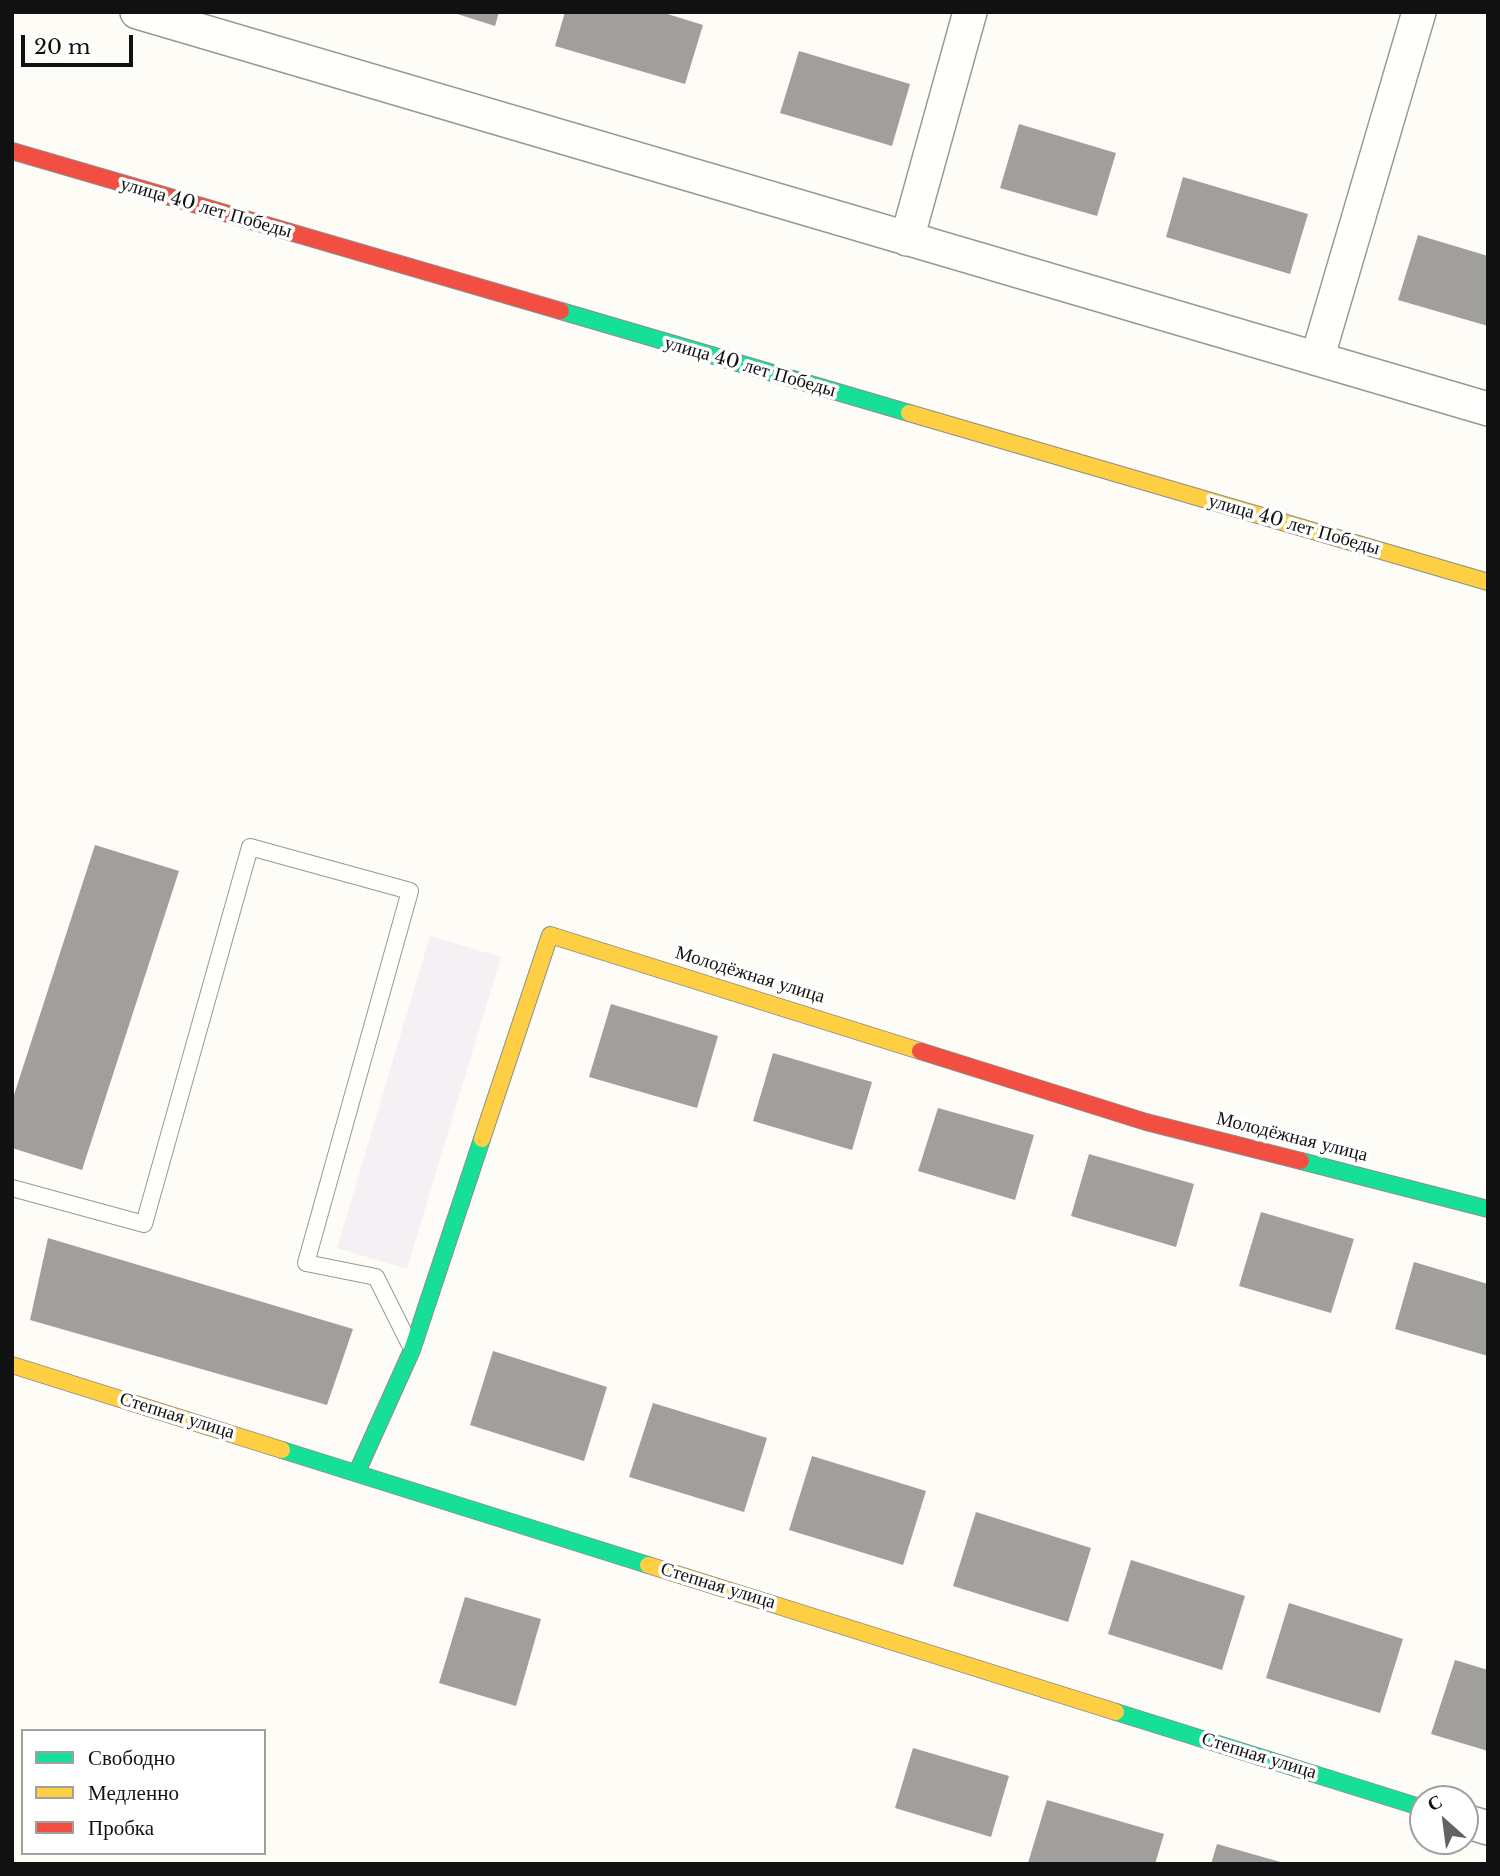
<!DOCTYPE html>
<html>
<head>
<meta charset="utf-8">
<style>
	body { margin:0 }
	#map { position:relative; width:1500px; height:1876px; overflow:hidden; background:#fdfcf7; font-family:"Libre Baskerville",serif }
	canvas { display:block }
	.frame { position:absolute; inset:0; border:14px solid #111; pointer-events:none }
	.legend { position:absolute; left:21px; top:1729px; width:245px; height:126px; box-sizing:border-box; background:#fff; border:2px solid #a0a0a0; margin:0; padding:9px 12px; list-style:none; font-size:21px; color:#111 }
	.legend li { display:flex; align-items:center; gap:14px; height:35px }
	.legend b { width:35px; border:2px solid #a0a0a0 }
	.north { position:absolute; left:1409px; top:1785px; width:70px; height:70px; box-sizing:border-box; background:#fff; border:2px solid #a0a0a0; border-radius:50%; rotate:332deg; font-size:19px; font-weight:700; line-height:28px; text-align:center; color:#111 }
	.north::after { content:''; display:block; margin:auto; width:24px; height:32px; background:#646362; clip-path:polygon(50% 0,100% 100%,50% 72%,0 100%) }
	.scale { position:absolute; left:21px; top:35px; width:112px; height:32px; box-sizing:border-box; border:4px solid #111; border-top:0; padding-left:9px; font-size:21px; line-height:24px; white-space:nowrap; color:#111; -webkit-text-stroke:5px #fff; paint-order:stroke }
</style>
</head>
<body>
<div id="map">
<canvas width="1500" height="1876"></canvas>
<div class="frame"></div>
<ul class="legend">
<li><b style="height:9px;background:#16e098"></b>Свободно</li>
<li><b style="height:9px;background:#ffcf43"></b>Медленно</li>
<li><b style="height:9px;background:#f24e42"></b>Пробка</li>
</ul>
<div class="north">С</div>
<div class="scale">20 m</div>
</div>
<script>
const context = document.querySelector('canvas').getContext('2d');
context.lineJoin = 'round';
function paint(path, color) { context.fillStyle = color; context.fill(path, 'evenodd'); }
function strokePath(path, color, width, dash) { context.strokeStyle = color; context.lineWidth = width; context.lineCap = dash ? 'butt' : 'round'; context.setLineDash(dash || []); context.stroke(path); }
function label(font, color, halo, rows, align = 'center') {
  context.font = font + ' "Libre Baskerville",serif'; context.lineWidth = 7; context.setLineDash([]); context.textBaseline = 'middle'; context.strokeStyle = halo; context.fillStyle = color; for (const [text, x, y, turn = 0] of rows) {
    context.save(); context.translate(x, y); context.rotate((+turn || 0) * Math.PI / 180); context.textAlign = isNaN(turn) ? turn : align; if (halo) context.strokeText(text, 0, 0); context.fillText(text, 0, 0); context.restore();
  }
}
paint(new Path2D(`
	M430,936L501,957L407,1269L337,1248Z`), '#f5f0f3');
paint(new Path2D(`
	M451,12H499L495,26Z
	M565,12H661L703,25L685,84L555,46Z
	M799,51L910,84L892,146L780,113Z
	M1019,124L1116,153L1097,216L1000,188Z
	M1183,177L1308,214L1290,274L1166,237Z
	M1418,235L1488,256V326L1398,300Z
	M95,845L179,871L82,1170L12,1148V1101Z
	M611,1004L718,1036L697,1108L589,1077Z
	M773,1053L872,1082L852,1150L753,1121Z
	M938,1108L1034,1135L1015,1200L918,1171Z
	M1089,1154L1194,1184L1176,1247L1071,1216Z
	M1261,1212L1354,1239L1331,1313L1239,1286Z
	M48,1238L353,1329L327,1405L30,1320Z
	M1414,1262L1488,1284V1356L1395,1329Z
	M493,1351L607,1387L584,1461L470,1425Z
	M653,1403L767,1438L744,1512L629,1477Z
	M812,1456L926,1491L903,1565L789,1530Z
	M976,1512L1091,1548L1068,1622L953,1586Z
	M1131,1560L1245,1596L1222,1670L1108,1634Z
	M465,1597L541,1619L516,1706L439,1683Z
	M1289,1603L1403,1639L1380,1713L1266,1678Z
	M1455,1660L1488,1670V1751L1431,1734Z
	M913,1748L1009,1776L991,1837L895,1808Z
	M1047,1800L1164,1834L1155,1864L1028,1863Z
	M1217,1844L1284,1863V1864H1211Z`), '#a19f9c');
const lane = new Path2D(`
	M12,1188L144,1224L250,847L410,891L306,1263L376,1277L409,1343`);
const street = new Path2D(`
	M137,12L1488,409
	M907,239L970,12
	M1317,359L1419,12
	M1465,1821L1488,1828`);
const fast = new Path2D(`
	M561,311L909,413
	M1301,1161L1488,1209
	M282,1450L648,1565
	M357,1472L412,1350L482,1139
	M1116,1712L1423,1808`);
const slow = new Path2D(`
	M909,413L1488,582
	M482,1139L550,935L920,1051
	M12,1365L282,1450
	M648,1565L1116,1712`);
const jam = new Path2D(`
	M12,151L561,311
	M920,1051L1146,1122L1301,1161`);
strokePath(lane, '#979795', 18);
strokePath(street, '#979795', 36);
strokePath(fast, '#8e8d8b', 18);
strokePath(slow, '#8e8d8b', 18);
strokePath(jam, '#8e8d8b', 18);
strokePath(lane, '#fffffe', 16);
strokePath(street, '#fffffe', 33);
strokePath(fast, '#16e098', 16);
strokePath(slow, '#ffcf43', 16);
strokePath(jam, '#f24e42', 16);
label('19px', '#111', '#fff', [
	["улица 40 лет Победы",206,208,16],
	["улица 40 лет Победы",750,367,16],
	["улица 40 лет Победы",1294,525,16],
	["Молодёжная улица",750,975,17],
	["Молодёжная улица",1292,1137,14],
	["Степная улица",177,1416,17],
	["Степная улица",718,1586,17],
	["Степная улица",1259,1756,17]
]);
</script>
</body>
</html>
